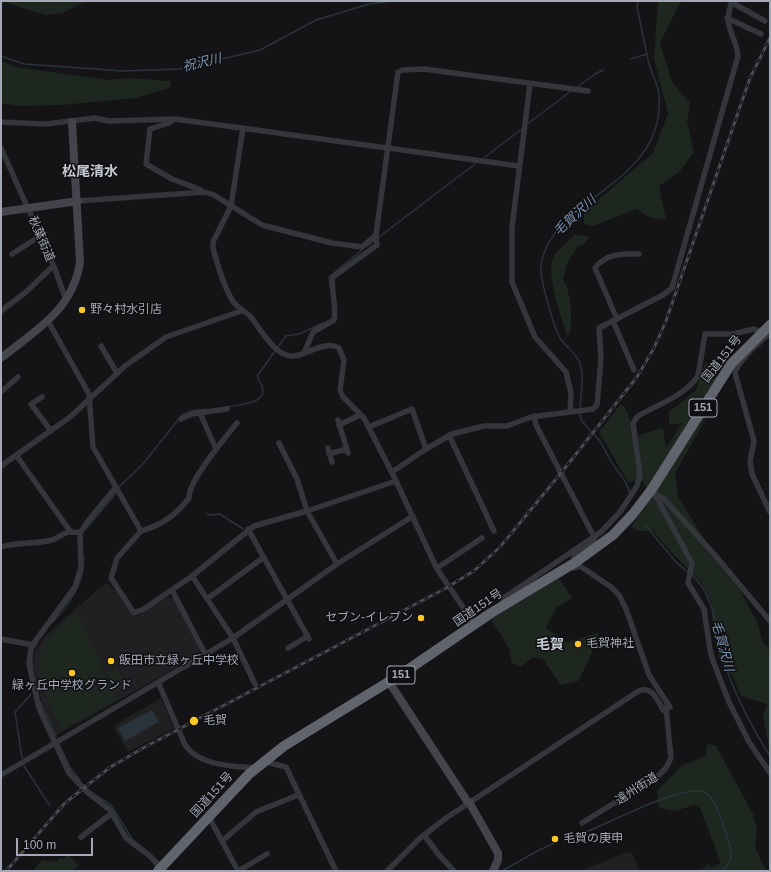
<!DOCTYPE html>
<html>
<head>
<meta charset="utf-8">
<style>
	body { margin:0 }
	#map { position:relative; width:771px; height:872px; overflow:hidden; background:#141416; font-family:Arial,sans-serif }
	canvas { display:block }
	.frame { position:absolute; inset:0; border:2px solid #a5a9b7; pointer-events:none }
	.scale { position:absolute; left:16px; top:838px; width:77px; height:18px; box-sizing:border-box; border:2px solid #a5a9b7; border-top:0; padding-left:5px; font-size:12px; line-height:14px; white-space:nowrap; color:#a5a9b7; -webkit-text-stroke:3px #0f0f11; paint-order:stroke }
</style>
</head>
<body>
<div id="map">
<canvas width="771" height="872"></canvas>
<div class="frame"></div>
<div class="scale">100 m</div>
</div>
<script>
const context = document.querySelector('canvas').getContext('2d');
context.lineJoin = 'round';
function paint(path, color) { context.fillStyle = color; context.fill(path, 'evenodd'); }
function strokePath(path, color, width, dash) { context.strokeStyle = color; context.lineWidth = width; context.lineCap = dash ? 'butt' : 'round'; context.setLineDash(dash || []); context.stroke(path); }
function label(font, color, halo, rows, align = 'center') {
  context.font = font + ' Arial,"Noto Sans JP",sans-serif'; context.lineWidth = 3; context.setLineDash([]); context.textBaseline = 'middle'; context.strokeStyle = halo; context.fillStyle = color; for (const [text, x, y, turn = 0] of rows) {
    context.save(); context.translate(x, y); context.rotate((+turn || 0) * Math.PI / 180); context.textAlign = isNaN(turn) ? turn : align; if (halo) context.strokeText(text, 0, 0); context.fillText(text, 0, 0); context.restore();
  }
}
paint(new Path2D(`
	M107,583L122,597L133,616L136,617L167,597L173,598L200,650L199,655L55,736L40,697L34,673V653L45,636L97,590Z
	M161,698L174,728L128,752L115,730V725Z
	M628,852L632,853L640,871H579Z`), '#202023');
paint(new Path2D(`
	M1,1H86L63,13L46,15Z
	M658,1H681L660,43L672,82L690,103L687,121L694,152L680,171L659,186L666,220L651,218L636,209L593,226L584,224V212L653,153L668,113L654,59Z
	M1,61L16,67L109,80C123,78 140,78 155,80C161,80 165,82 171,81L170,88L135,98L62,105L18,106L1,103Z
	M574,235L590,236L583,245L578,246L567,263L563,279C572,296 572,315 570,334L567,335C562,319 544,270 554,256C559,248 568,242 574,235Z
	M705,363L715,365L717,378L707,392L714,404L675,473L678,497L724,570L740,590L758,624L762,640L770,651V754L763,716L767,704L741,696L733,677L719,658L712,618V605L709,597L700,581L674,555L653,531H639L631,527L652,497L642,480L628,482L599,432L621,404L625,407L636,436L663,428L666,448L682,423L669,425V412L696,390Z
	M559,578L572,598L556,608L546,628L566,642L598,633L601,639L590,645L592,653L578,681L561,685L543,659L533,657L521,667L512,663L509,648L492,621L494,617Z
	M76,613L117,699L62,730C51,704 27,669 45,643C52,632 66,623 76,613Z
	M116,669L124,685L116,689L107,673Z
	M707,744L716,746L753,814L757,830L755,847L766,871H699L709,864L711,868L721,863L700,808L694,805L675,811L659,808L657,791L683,765L706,756Z
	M69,855L79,866L71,871H33L42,860L57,862L59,858H63Z`), '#1e2620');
paint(new Path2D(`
	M152,710L159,722L125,741L118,728Z`), '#2a323b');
strokePath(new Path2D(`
	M1,56L24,64L123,71L179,69L260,50L316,20L369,4L393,1
	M631,59L647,54
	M576,88L595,74L603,70
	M526,125L571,91
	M485,157L522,129
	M379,237L475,164
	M367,246L374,241
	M330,287L329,277L363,249
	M277,348L286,336L299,334L323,323
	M225,407C240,405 276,404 258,379V375L275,351
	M580,409C580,395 585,378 580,364C577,353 566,347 560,338C554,327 539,277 541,265C551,196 666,186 659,95C658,84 652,74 649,64C645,45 641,26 637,7L638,1
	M580,413L581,420L600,441L612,463L625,481L630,493
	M119,487L143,464L182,415L191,411L206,409
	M206,513L209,515L220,514L243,529
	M646,526L676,562L688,572
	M86,529L116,493
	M83,565L84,558
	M691,574C717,597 716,635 725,665C735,694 753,730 770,756
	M52,623C66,608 81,589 83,568
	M32,651L38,642
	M32,660L33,668
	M40,701L56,736
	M59,744L71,769L80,780
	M22,758L15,712L31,694
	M24,766L50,806
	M87,789L111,805L132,839L161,863
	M566,838C572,836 578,835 583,833C607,825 685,781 706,793C717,800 725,830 729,842C732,855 733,864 721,871
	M502,871L537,851L557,842`), '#2a323b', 1.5);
strokePath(new Path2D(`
	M731,2L765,21
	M727,18L761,34
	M530,84L512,227V282L535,337L566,372L571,393L570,412
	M174,119L169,123L150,129L146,164L172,179L201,190
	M1,122L46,124L95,118L109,121L175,119L519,166
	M243,128L231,206L213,242V248C218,266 223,284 232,300C237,308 244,310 250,316C261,329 275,358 294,356C308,354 326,340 339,348L344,360L340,390L343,397L364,418L396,481L437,569L475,625
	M1,148L55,269L66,300
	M78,201L205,192L214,195L262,225L332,243L362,247L376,235L398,72L403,70L424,69L588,91
	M12,254L40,236
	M1,311L26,292L53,266
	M617,319L595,268C605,254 623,253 639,254
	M48,321L89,394L93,447L141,531L117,558L111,578L134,613L144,609L192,576L254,526L307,511L396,481
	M613,321L634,370
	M770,333C760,342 738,360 735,373L754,441L750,461L752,474L770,512
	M101,346L117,373
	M304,353L313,332L334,320C337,308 330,284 333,277L377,245L376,235
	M1,392L18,377
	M42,397L31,404L51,431
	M200,413L216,449
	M534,416L536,425L594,537V540L574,557L576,562
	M181,419L192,414L227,409
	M338,420L348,453
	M339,425L360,415
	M369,427L412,409L426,449
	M449,435L494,531
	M279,443L297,479L307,511L337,564
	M328,448L332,462
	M329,454L347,449
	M16,455L70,531
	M1,466L70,417L125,366L166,337L241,311
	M392,472L426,449L452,434L484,426H507L531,417L593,409L597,405L601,359L599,328L663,295L672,288L738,56C735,30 722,31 732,1
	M116,487L88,521L80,533L81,567L75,587L31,647L29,664L39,708L69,773L86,791L110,810L126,838L150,856L162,870
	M652,489L692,563L688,583L704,609L710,650L713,661L729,702L749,742L770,773
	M655,494L664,499L714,554L770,621
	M248,529L309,639
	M141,531C162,525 176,515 189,498C188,481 225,438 237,423
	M1,547C17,542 32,544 48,541C63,538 62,529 80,533
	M570,567L574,568L580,566L611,587L619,595L626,609L649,675L670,707
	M437,568L482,538
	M192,576L233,638L255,684
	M172,590L205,654
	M207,599L264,557
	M502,605L505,597L514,591L601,532L620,512L637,486L640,475L633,423L638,416C657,405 686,395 698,376L705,334H733L754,329L762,332
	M1,639L33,645
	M288,648L308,636
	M158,682L185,745C199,766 233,766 255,768
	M266,762L286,767L336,871
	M1,775L233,638L337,564L413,516
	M209,817L238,871
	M582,823L658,776L666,768L671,758L666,707
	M424,835L439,855L454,871
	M81,837L112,813
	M222,841L256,812L298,795
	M238,871L267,854
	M387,871L419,839L446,818L637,692C651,684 657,699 663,710L666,711`), '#35363b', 5.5);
strokePath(new Path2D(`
	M1,212L78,201
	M1,358C36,330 73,310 80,262L72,122
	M389,682L467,801L469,802L498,853V860L493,871`), '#43444c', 8);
strokePath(new Path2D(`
	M158,871L249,774L284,746L403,673L491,613L576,562L613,535L633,514L652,489L731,364L770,325`), '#61636d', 10);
const rail = new Path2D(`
	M6,871L65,803L109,768L143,748L448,587L475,570L500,547L561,473L637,377L654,348L666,321L750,78L770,38`);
strokePath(rail, '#4a4b53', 3);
strokePath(rail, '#0f0f11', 1.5, [4.5]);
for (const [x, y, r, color] of [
	[82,310,4,"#fcc626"],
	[421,618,4,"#fcc626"],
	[578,644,4,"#fcc626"],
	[111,661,4,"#fcc626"],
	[72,673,4,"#fcc626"],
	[194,721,5,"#fcc626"],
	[555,839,4,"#fcc626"]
]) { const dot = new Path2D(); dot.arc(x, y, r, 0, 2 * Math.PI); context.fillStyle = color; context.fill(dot); strokePath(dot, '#0f0f11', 1.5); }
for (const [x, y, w] of [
	[703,408,28],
	[401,675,28]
]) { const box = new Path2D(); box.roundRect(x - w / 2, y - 9, w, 18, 3); context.fillStyle = '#0f0f11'; context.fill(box); strokePath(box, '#a5a9b7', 1); }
label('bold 11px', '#a5a9b7', null, [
	["151",703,408],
	["151",401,675]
]);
label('12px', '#a5a9b7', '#0f0f11', [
	["秋葉街道",41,239,67],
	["国道151号",722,359,-52],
	["国道151号",478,608,-34],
	["遠州街道",637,789,-33],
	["国道151号",212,795,-48]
]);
label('12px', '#a5a9b7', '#0f0f11', [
	["野々村水引店",90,310],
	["セブン-イレブン",413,618,"right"],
	["毛賀神社",586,644],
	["飯田市立緑ヶ丘中学校",119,661],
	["緑ヶ丘中学校グランド",72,686,"center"],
	["毛賀",203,721],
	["毛賀の庚申",563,839]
], 'left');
label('italic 13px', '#7a94b5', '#0f0f11', [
	["祝沢川",202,63,-13],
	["毛賀沢川",575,216,-43],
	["毛賀沢川",722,646,75]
]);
label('bold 14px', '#c6c9d3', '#0f0f11', [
	["松尾清水",90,172],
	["毛賀",550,645]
]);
</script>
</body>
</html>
